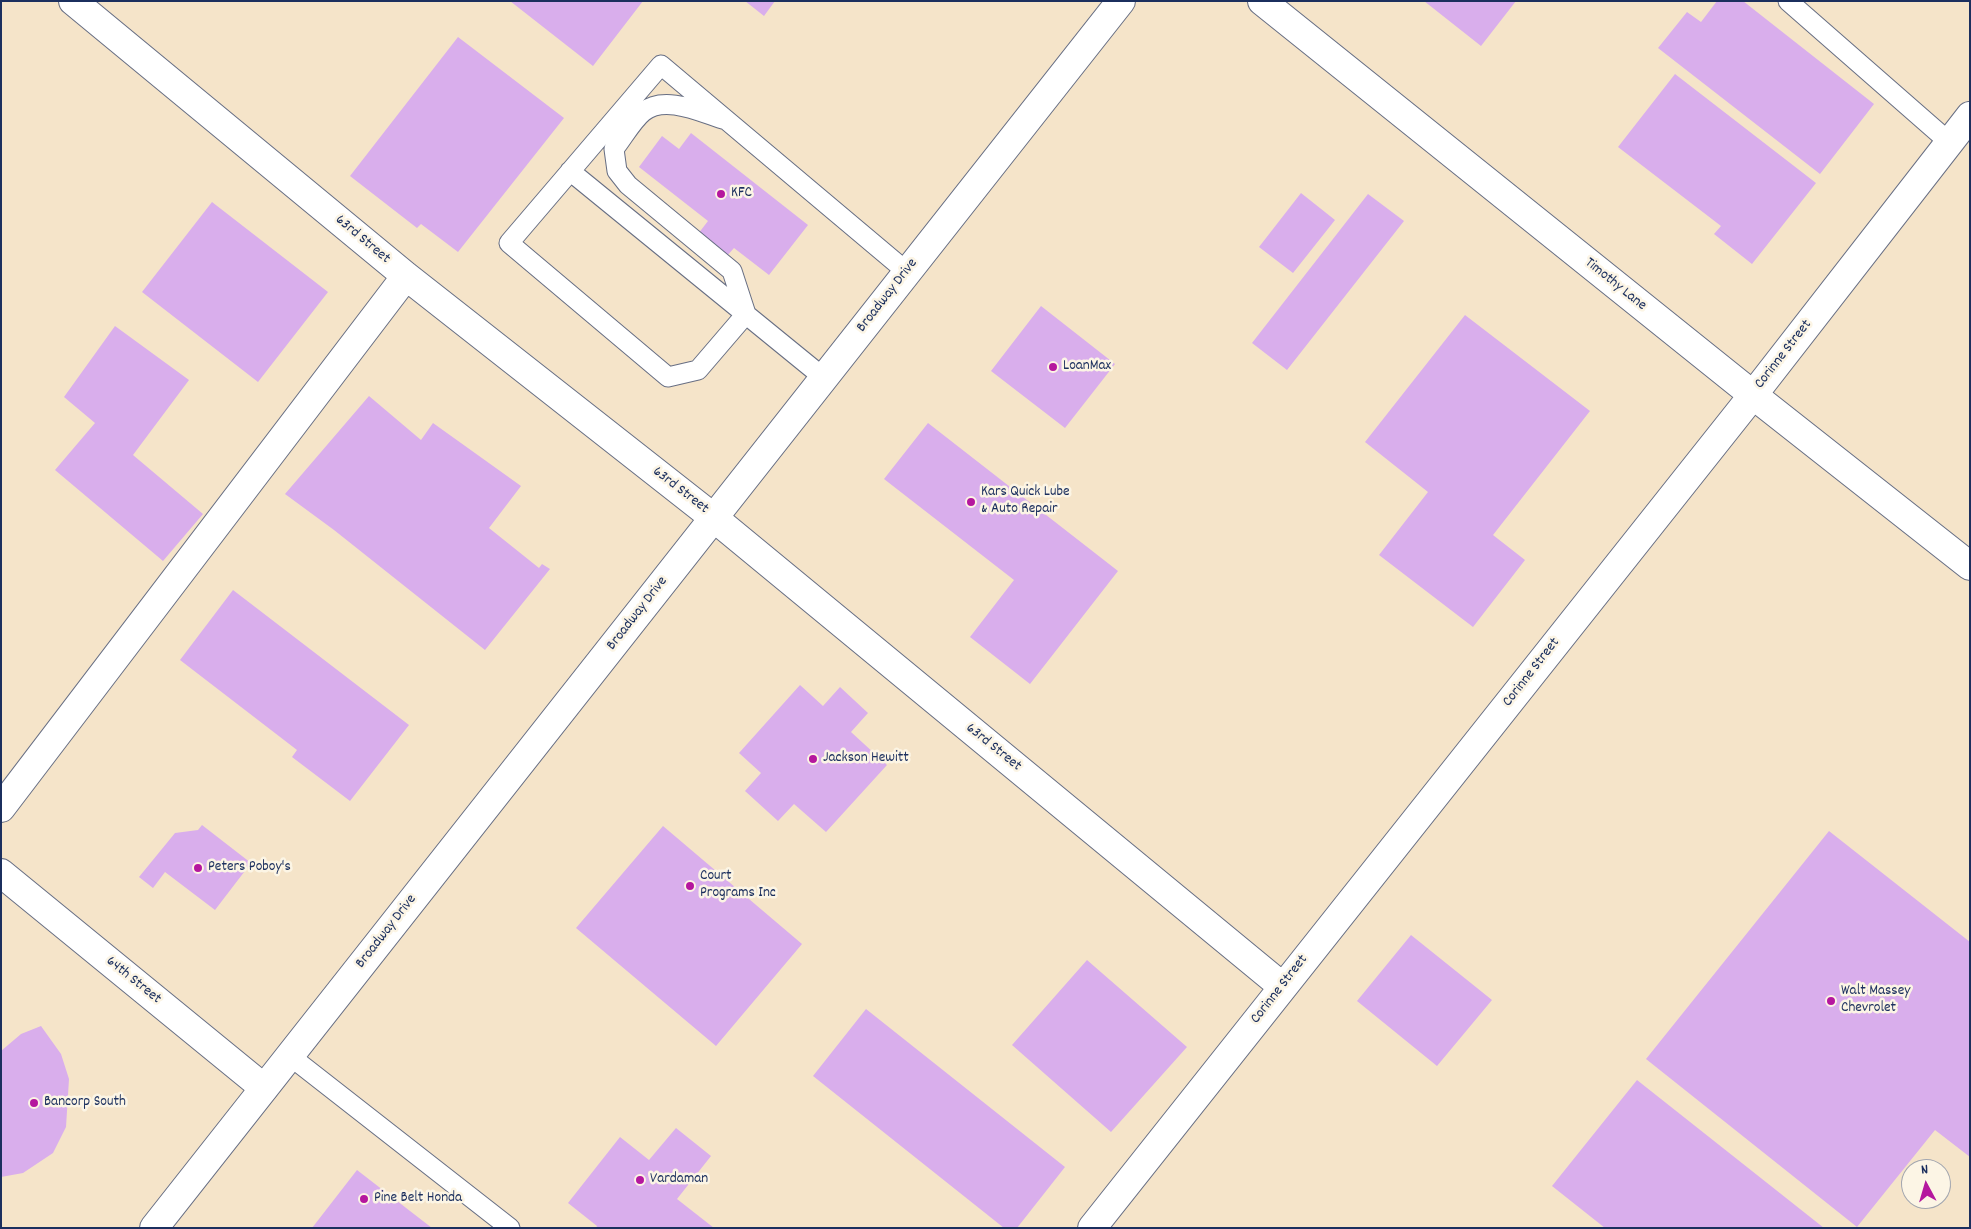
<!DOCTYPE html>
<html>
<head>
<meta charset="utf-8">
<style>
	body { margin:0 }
	#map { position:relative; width:1971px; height:1229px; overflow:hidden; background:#f5e4c9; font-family:Dekko,sans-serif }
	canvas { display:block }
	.frame { position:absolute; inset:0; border:2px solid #1b2f5e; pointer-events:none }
	.north { position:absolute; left:1901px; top:1159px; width:50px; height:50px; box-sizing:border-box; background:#fcf5e5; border:1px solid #a2a6af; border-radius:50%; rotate:354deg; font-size:14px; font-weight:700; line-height:20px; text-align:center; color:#1b2f5e }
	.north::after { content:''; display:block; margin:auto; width:18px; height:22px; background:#b5179e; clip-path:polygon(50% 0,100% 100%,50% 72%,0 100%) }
</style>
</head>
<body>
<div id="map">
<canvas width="1971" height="1229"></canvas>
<div class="frame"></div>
<div class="north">N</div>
</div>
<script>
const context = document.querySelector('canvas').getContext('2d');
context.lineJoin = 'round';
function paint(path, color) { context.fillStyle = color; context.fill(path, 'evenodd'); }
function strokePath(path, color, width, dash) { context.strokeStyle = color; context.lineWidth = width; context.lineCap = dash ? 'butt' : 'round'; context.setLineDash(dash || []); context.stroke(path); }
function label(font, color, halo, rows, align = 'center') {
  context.font = font + ' Dekko,sans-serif'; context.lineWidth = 5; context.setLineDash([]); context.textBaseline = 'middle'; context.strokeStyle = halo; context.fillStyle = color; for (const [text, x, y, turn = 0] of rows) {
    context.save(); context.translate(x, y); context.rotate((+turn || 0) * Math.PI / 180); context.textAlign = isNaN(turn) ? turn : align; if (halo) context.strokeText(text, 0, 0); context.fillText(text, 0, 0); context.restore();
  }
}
paint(new Path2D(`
	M510,1H643L593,66Z
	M745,1H775L764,16Z
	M1424,1H1516L1481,46Z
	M1717,1H1743L1874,104L1820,174L1658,48L1687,12L1701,22Z
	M458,37L564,118L458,252L421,224L417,228L350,176Z
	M1675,74L1816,183L1752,264L1714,234L1721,226L1618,147Z
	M691,133L808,225L769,275L734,248L726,257L698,234L708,221L639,167L662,136L679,149Z
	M1301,193L1335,220L1293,273L1259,247Z
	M1368,194L1404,221L1287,370L1252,343Z
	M212,202L328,292L258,382L142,292Z
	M1041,306L1115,364L1065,428L991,371Z
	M1465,315L1590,411L1493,535L1525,560L1473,627L1379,555L1428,492L1365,442Z
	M115,326L189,380L133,455L203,514L163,561L55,470L95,423L64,397Z
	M369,396L421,440L433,423L521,486L489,528L539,568L542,564L550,569L485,650L334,530L285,494Z
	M928,423L1118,571L1030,684L970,637L1014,580L884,479Z
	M233,590L409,725L350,801L292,757L297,750L180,660Z
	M800,685L823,706L840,687L868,713L851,732L887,765L826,832L794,804L778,821L745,791L761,773L739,753Z
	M202,825L251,863L215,910L165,872L153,888L139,877L175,833L198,830Z
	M663,826L802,944L716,1046L576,928Z
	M1829,831L1970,942V1157L1935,1130L1857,1227L1646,1059Z
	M1411,935L1492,1000L1437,1066L1357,1001Z
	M1087,960L1187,1047L1111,1132L1012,1045Z
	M866,1009L1065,1167L1017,1228H1004L813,1076Z
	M41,1026L61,1054L69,1079L66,1127L53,1153L23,1173L1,1177V1051L21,1034Z
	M1637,1080L1824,1228H1605L1552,1186Z
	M676,1128L711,1156L677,1199L714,1228H596L597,1226L568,1203L620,1137L649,1160Z
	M357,1170L432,1228H312Z`), '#d9aeec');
const service = new Path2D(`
	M1788,1L1949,142
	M726,120C702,113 665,94 643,112C632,121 623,138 614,149L617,171L628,185L732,271L746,314L698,370L668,377L509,243L661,65L907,272
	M570,171L824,378
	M290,1056L510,1228`);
const minor = new Path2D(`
	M73,1L406,276L714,518L1283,987
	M1,808L406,276
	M1,873L264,1088
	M1092,1228L1753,395L1970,116`);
const tertiary = new Path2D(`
	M1262,1L1753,395L1970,566`);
const primary = new Path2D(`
	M154,1228L1121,1`);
strokePath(service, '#676e83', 21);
strokePath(minor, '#676e83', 30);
strokePath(tertiary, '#676e83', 30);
strokePath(primary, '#676e83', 30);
strokePath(service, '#fff', 19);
strokePath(minor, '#fff', 28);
strokePath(tertiary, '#fff', 28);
strokePath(primary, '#fff', 28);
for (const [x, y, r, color] of [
	[721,194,5,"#b5179e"],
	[1053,367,5,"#b5179e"],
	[971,502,5,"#b5179e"],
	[813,759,5,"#b5179e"],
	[198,868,5,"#b5179e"],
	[690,886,5,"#b5179e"],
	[1831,1001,5,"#b5179e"],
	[34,1103,5,"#b5179e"],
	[640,1180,5,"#b5179e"],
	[364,1199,5,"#b5179e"]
]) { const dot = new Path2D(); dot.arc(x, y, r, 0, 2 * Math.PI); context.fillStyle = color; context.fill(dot); strokePath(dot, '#fcf5e5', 2); }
label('15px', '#1b2f5e', '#fcf5e5', [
	["KFC",731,194],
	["LoanMax",1063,367],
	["Kars Quick Lube",981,493],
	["& Auto Repair",981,510],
	["Jackson Hewitt",823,759],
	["Peters Poboy's",208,868],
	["Court",700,877],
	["Programs Inc",700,894],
	["Walt Massey",1841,992],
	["Chevrolet",1841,1009],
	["Bancorp South",44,1103],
	["Vardaman",650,1180],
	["Pine Belt Honda",374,1199]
], 'left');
label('15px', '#1b2f5e', '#fcf5e5', [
	["63rd Street",362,240,40],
	["Timothy Lane",1615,285,39],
	["Broadway Drive",888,296,-52],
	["Corinne Street",1784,355,-52],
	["63rd Street",680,491,38],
	["Broadway Drive",638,614,-52],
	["Corinne Street",1532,673,-52],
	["63rd Street",993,748,39],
	["Broadway Drive",387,932,-52],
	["64th Street",133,981,39],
	["Corinne Street",1280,990,-52]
]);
</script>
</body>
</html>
